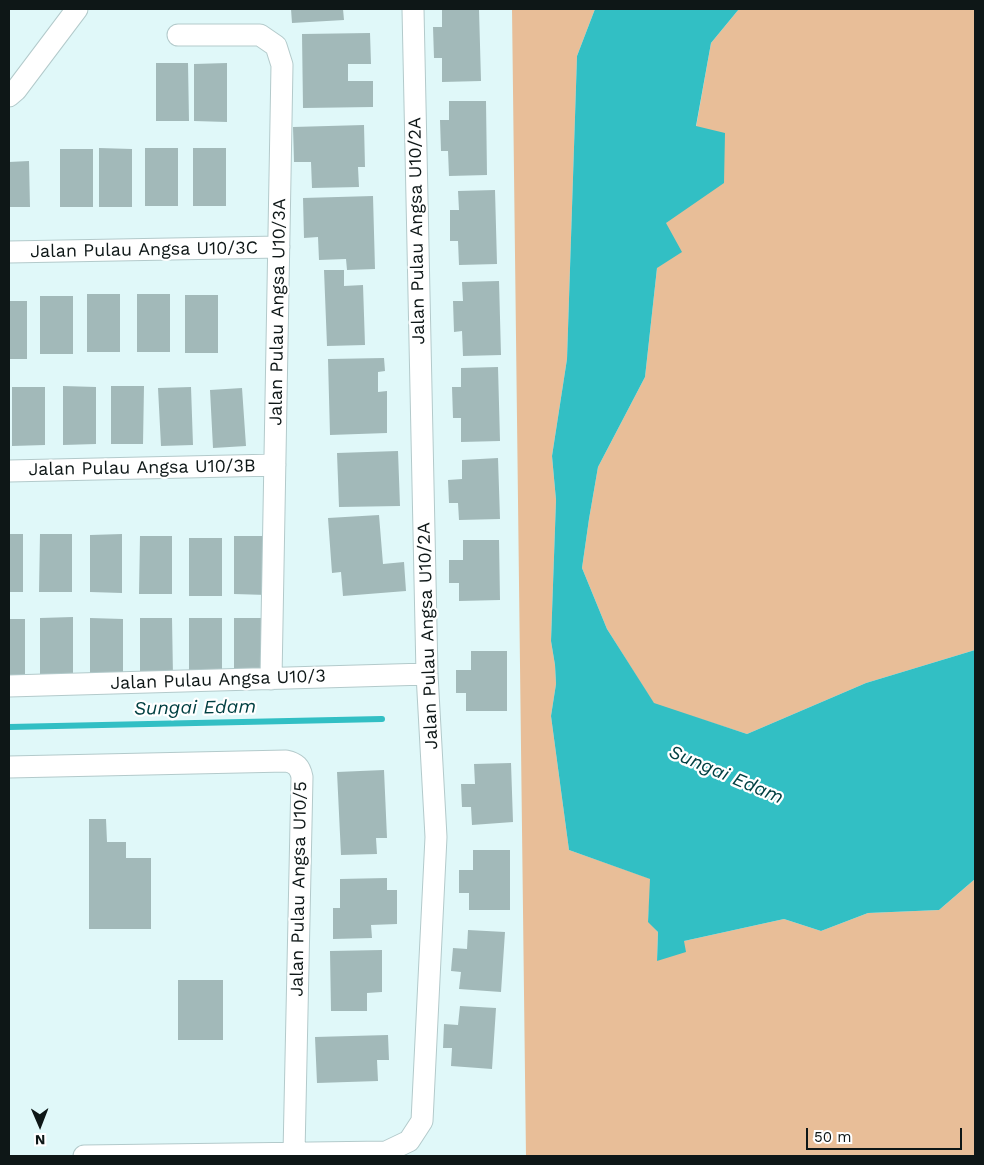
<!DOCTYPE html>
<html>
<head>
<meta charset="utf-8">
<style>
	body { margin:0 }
	#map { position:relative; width:984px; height:1165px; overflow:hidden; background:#e0f8f9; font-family:"Work Sans",sans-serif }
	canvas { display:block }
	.frame { position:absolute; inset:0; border:10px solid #0e1717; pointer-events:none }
	.north { position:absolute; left:15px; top:1100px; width:50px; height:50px; -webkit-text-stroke:4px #fff; paint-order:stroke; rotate:179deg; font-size:14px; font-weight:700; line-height:20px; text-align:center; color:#0e1717 }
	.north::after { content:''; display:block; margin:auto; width:18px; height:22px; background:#0e1717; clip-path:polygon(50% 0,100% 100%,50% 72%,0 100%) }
	.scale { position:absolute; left:806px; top:1128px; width:156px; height:22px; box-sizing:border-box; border:2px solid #0e1717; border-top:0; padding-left:6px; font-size:15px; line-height:18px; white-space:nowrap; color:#0e1717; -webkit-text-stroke:4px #fff; paint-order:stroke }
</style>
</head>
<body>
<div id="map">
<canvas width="984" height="1165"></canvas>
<div class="frame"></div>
<div class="north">N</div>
<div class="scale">50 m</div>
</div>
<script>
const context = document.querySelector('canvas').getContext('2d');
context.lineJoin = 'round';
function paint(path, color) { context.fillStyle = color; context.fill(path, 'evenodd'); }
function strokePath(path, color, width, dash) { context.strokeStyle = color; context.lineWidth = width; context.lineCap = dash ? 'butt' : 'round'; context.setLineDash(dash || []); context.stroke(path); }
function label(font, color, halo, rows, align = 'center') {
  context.font = font + ' "Work Sans",sans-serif'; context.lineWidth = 4.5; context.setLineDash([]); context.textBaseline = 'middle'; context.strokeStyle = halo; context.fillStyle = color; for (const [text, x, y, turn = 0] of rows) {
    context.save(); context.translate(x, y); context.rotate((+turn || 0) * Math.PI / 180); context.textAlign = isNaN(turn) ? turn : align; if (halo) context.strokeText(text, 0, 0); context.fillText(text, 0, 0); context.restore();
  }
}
paint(new Path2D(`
	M512,9H595L577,56L567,359L552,456L556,500L551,641L555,665L556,684L551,716L569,850L651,879L648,921L658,932L657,961L684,941L784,919L821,931L868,913L939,910L975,879V1156H526Z
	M739,9H975V650L866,683L747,734L654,704L607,629L582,568L589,519L598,467L645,377L657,268L666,223L696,127L711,43Z`), '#e8be98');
paint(new Path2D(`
	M595,9H739L711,43L696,126L725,133L724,183L666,223L682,252L657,268L645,377L598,467L589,519L582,568L607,629L654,703L747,734L866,683L975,650V879L939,910L868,913L821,931L784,919L684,941L686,952L657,961L658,932L648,922L650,879L569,850L551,716L556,684L555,665L551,641L556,500L552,456L567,359L577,56Z`), '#32bfc4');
strokePath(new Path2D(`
	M9,727L382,719`), '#32bfc4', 6);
paint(new Path2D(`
	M291,9H343L344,20L292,23Z
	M442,9H479L481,81L442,82V58H434L433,27H442Z
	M370,33L371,64H348V81H373V107L303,108L302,34Z
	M156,63H188L189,121H156Z
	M227,63V122L194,121V64Z
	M449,101H486L487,175L449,176L448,151H441L440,120H449Z
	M364,125L365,167H358L359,187L312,188L311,162H294L293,127Z
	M99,148L132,149V207H99Z
	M145,148H178V206H145Z
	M193,148H226V206H193Z
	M60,149H93V207H60Z
	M29,161L30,207H9V162Z
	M495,190L497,264L459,265L458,241H450V210H459L458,191Z
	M373,196L375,269L347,270L346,259L319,260L318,237L304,238L303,198Z
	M324,270H344V286L363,285L365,345L327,346Z
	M499,281L501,355L463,356L462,331L454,332L453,301H463L462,282Z
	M87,294H120V352H87Z
	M137,294H170V352H137Z
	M185,295H218V353H185Z
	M40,296H73V354H40Z
	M9,301H27V359H9Z
	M384,358L385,371L378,372V392L387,391V433L330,435L328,359Z
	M498,367L500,441L461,442V418H453L452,387H461V368Z
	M63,386L96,387V444L63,445Z
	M111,386H144L143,444H111Z
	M12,387H45V445L12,446Z
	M191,387L193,445L161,446L158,388Z
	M242,388L246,446L213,448L210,390Z
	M398,451L400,506L339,507L337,453Z
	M498,458L500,519L459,520L458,503H449L448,480L462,479V460Z
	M379,515L383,564L404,562L406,591L343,596L341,572L332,573L328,518Z
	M9,534H23V592H9Z
	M40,534H72V592H39Z
	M122,534V593L90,592V535Z
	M140,536H172V594H139Z
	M234,536H267V595L234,594Z
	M189,538H222V596H189Z
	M463,540H499L500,600L459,601V583H449V560H463Z
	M73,617V676L40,675V618Z
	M90,618L123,619V676H90Z
	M140,618H172L173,677L140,676Z
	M189,618H222V676H189Z
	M234,618H267V676H234Z
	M9,619H25V677H9Z
	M471,651H507V711H466V693H456V670H471Z
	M511,763L513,822L472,825L471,807H462L461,784H475L474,764Z
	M384,770L387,838H376L377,854L341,855L337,772Z
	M89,819H106L107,842H126V858H151V929H89Z
	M473,850H510V910H469V893H459V870H473Z
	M387,878V890H397V924L371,925L372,938L333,939V908H340V879Z
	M468,930L505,932L501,992L459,989L461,972L451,971L453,948L467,949Z
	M382,950V992L367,993V1011H331L330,951Z
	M178,980H223V1040H178Z
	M460,1006L496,1008L492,1069L451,1066L452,1048H443L444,1024L458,1025Z
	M388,1035L389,1060H377L378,1081L317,1083L315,1037Z`), '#a2b9b9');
const street = new Path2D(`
	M178,35H260L276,46L282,65L271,679
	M9,96L16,90L77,9
	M9,252L279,247
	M9,471L275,465
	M9,686L427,674
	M9,767L286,761C296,763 300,767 302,777L294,1153
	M84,1156L386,1152L409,1141L422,1121L436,837L427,674L413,9`);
strokePath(street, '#b3cacb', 23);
strokePath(street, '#fff', 21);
label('18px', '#0e1717', '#fff', [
	["Jalan Pulau Angsa U10/2A",417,231,-91],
	["Jalan Pulau Angsa U10/3C",144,250,-1],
	["Jalan Pulau Angsa U10/3A",278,312,-89],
	["Jalan Pulau Angsa U10/3B",142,468,-1],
	["Jalan Pulau Angsa U10/2A",428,636,-92],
	["Jalan Pulau Angsa U10/3",218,680,-2],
	["Jalan Pulau Angsa U10/5",299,889,-89]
]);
label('italic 19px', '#004042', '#fff', [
	["Sungai Edam",195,708,-1],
	["Sungai Edam",726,775,23]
]);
</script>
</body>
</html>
